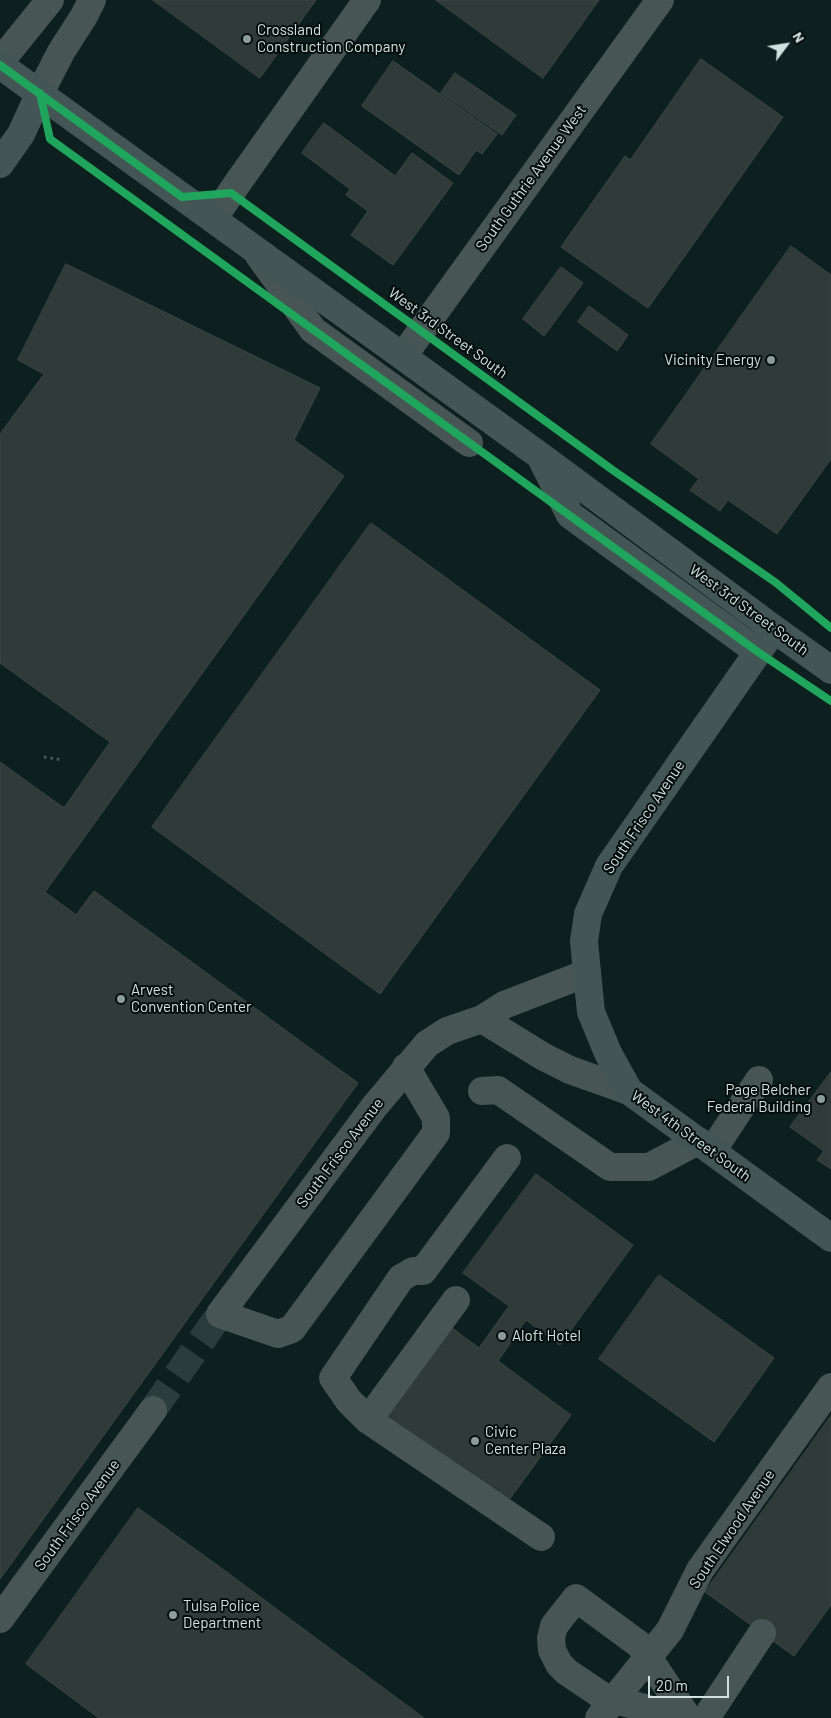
<!DOCTYPE html>
<html>
<head>
<meta charset="utf-8">
<style>
	body { margin:0 }
	#map { position:relative; width:831px; height:1718px; overflow:hidden; background:#0e1f1f; font-family:Barlow,sans-serif }
	canvas { display:block }
	.north { position:absolute; left:761px; top:20px; width:50px; height:50px; -webkit-text-stroke:4px #030d0c; paint-order:stroke; rotate:59deg; font-size:14px; font-weight:700; line-height:20px; text-align:center; color:#d0e1df }
	.north::after { content:''; display:block; margin:auto; width:18px; height:22px; background:#d0e1df; clip-path:polygon(50% 0,100% 100%,50% 72%,0 100%) }
	.scale { position:absolute; left:648px; top:1676px; width:81px; height:22px; box-sizing:border-box; border:2px solid #d0e1df; border-top:0; padding-left:6px; font-size:15px; line-height:18px; white-space:nowrap; color:#d0e1df; -webkit-text-stroke:4px #030d0c; paint-order:stroke }
</style>
</head>
<body>
<div id="map">
<canvas width="831" height="1718"></canvas>
<div class="north">N</div>
<div class="scale">20 m</div>
</div>
<script>
const context = document.querySelector('canvas').getContext('2d');
context.lineJoin = 'round';
function paint(path, color) { context.fillStyle = color; context.fill(path, 'evenodd'); }
function strokePath(path, color, width, dash) { context.strokeStyle = color; context.lineWidth = width; context.lineCap = dash ? 'butt' : 'round'; context.setLineDash(dash || []); context.stroke(path); }
function label(font, color, halo, rows, align = 'center') {
  context.font = font + ' Barlow,sans-serif'; context.lineWidth = 4; context.setLineDash([]); context.textBaseline = 'middle'; context.strokeStyle = halo; context.fillStyle = color; for (const [text, x, y, turn = 0] of rows) {
    context.save(); context.translate(x, y); context.rotate((+turn || 0) * Math.PI / 180); context.textAlign = isNaN(turn) ? turn : align; if (halo) context.strokeText(text, 0, 0); context.fillText(text, 0, 0); context.restore();
  }
}
const building = new Path2D(`
	M153,0H316L260,78Z
	M436,0H599L543,78Z
	M701,59L783,117L648,308L561,247L625,156L630,160Z
	M393,61L497,134L482,154L476,150L459,175L362,106Z
	M455,73L516,115L502,135L441,93Z
	M324,123L395,176L412,153L453,183L393,265L351,235L368,211L346,195L350,189L302,153Z
	M791,246L831,275V459L777,534L728,500L720,511L690,490L699,479L651,444Z
	M66,264L320,388L294,440L344,476L45,892L76,915L94,891L358,1083L0,1579V762L64,808L110,742L0,663V434L44,374L18,360Z
	M561,267L583,283L544,336L523,319Z
	M589,306L628,335L617,351L578,322Z
	M371,523L600,690L380,994L152,827Z
	M831,1072V1169L817,1160L824,1151L790,1127Z
	M536,1174L633,1245L560,1345L526,1320L498,1361L571,1415L506,1504L386,1416L451,1327L479,1348L509,1306L463,1273Z
	M659,1275L774,1358L714,1442L599,1359Z
	M831,1416V1605L794,1656L705,1592Z
	M138,1508L217,1565L424,1718H99L26,1664Z`);
paint(building, '#2f3b39');
strokePath(building, '#3b4744', 1);
strokePath(new Path2D(`
	M153,1410L220,1314`), '#2b3c3c', 28, [28, 14]);
strokePath(new Path2D(`
	M44,757L63,760`), '#4d5958', 3, [2.5, 4]);
strokePath(new Path2D(`
	M0,62L50,0
	M40,93L61,52L84,16L92,0
	M213,219L239,181L367,0
	M258,254L313,330L469,443
	M403,356L660,0
	M482,1019L544,1057L570,1070L629,1091
	M406,1067L436,1118V1133L292,1329L278,1334L220,1314L374,1107L427,1044L447,1031L482,1019L504,1005L587,973
	M482,1091L498,1090L610,1167H649L698,1141
	M712,1151L759,1080
	M456,1300L368,1420L541,1537
	M368,1420L349,1401L333,1378L401,1278L413,1271H423L507,1158
	M0,1619L153,1410
	M599,1718L670,1630L700,1570L831,1387
	M682,1718L604,1697L567,1672L559,1664L552,1650L551,1638L554,1626L576,1598L640,1645L688,1718
	M706,1718L762,1633`), '#475554', 28);
strokePath(new Path2D(`
	M0,65L539,455L774,629L831,670
	M0,164L21,134L40,93
	M542,460L570,515L758,652
	M774,629L609,866L588,914L584,941L587,973L591,1012L608,1053L629,1091L831,1238`), '#445556', 28);
strokePath(new Path2D(`
	M0,65L182,197L231,193L614,471L775,582L831,628
	M40,93L50,139L758,652L831,701`), '#20a55d', 8);
for (const [x, y, r, color] of [
	[247,39,5,"#8c9d9c"],
	[771,360,5,"#8c9d9c"],
	[121,999,5,"#8c9d9c"],
	[821,1099,5,"#8c9d9c"],
	[502,1336,5,"#8c9d9c"],
	[475,1441,5,"#8c9d9c"],
	[173,1615,5,"#8c9d9c"]
]) { const dot = new Path2D(); dot.arc(x, y, r, 0, 2 * Math.PI); context.fillStyle = color; context.fill(dot); strokePath(dot, '#030d0c', 2); }
label('15px', '#d0e1df', '#030d0c', [
	["Crossland",257,30],
	["Construction Company",257,47],
	["Vicinity Energy",761,360,"right"],
	["Arvest",131,990],
	["Convention Center",131,1007],
	["Page Belcher",811,1090,"right"],
	["Federal Building",811,1107,"right"],
	["Aloft Hotel",512,1336],
	["Civic",485,1432],
	["Center Plaza",485,1449],
	["Tulsa Police",183,1606],
	["Department",183,1623]
], 'left');
label('15px', '#d0e1df', '#030d0c', [
	["South Guthrie Avenue West",531,178,-54],
	["West 3rd Street South",448,333,36],
	["West 3rd Street South",749,610,36],
	["South Frisco Avenue",644,817,-56],
	["West 4th Street South",691,1136,36],
	["South Frisco Avenue",340,1153,-53],
	["South Frisco Avenue",77,1515,-54],
	["South Elwood Avenue",732,1529,-56]
]);
</script>
</body>
</html>
